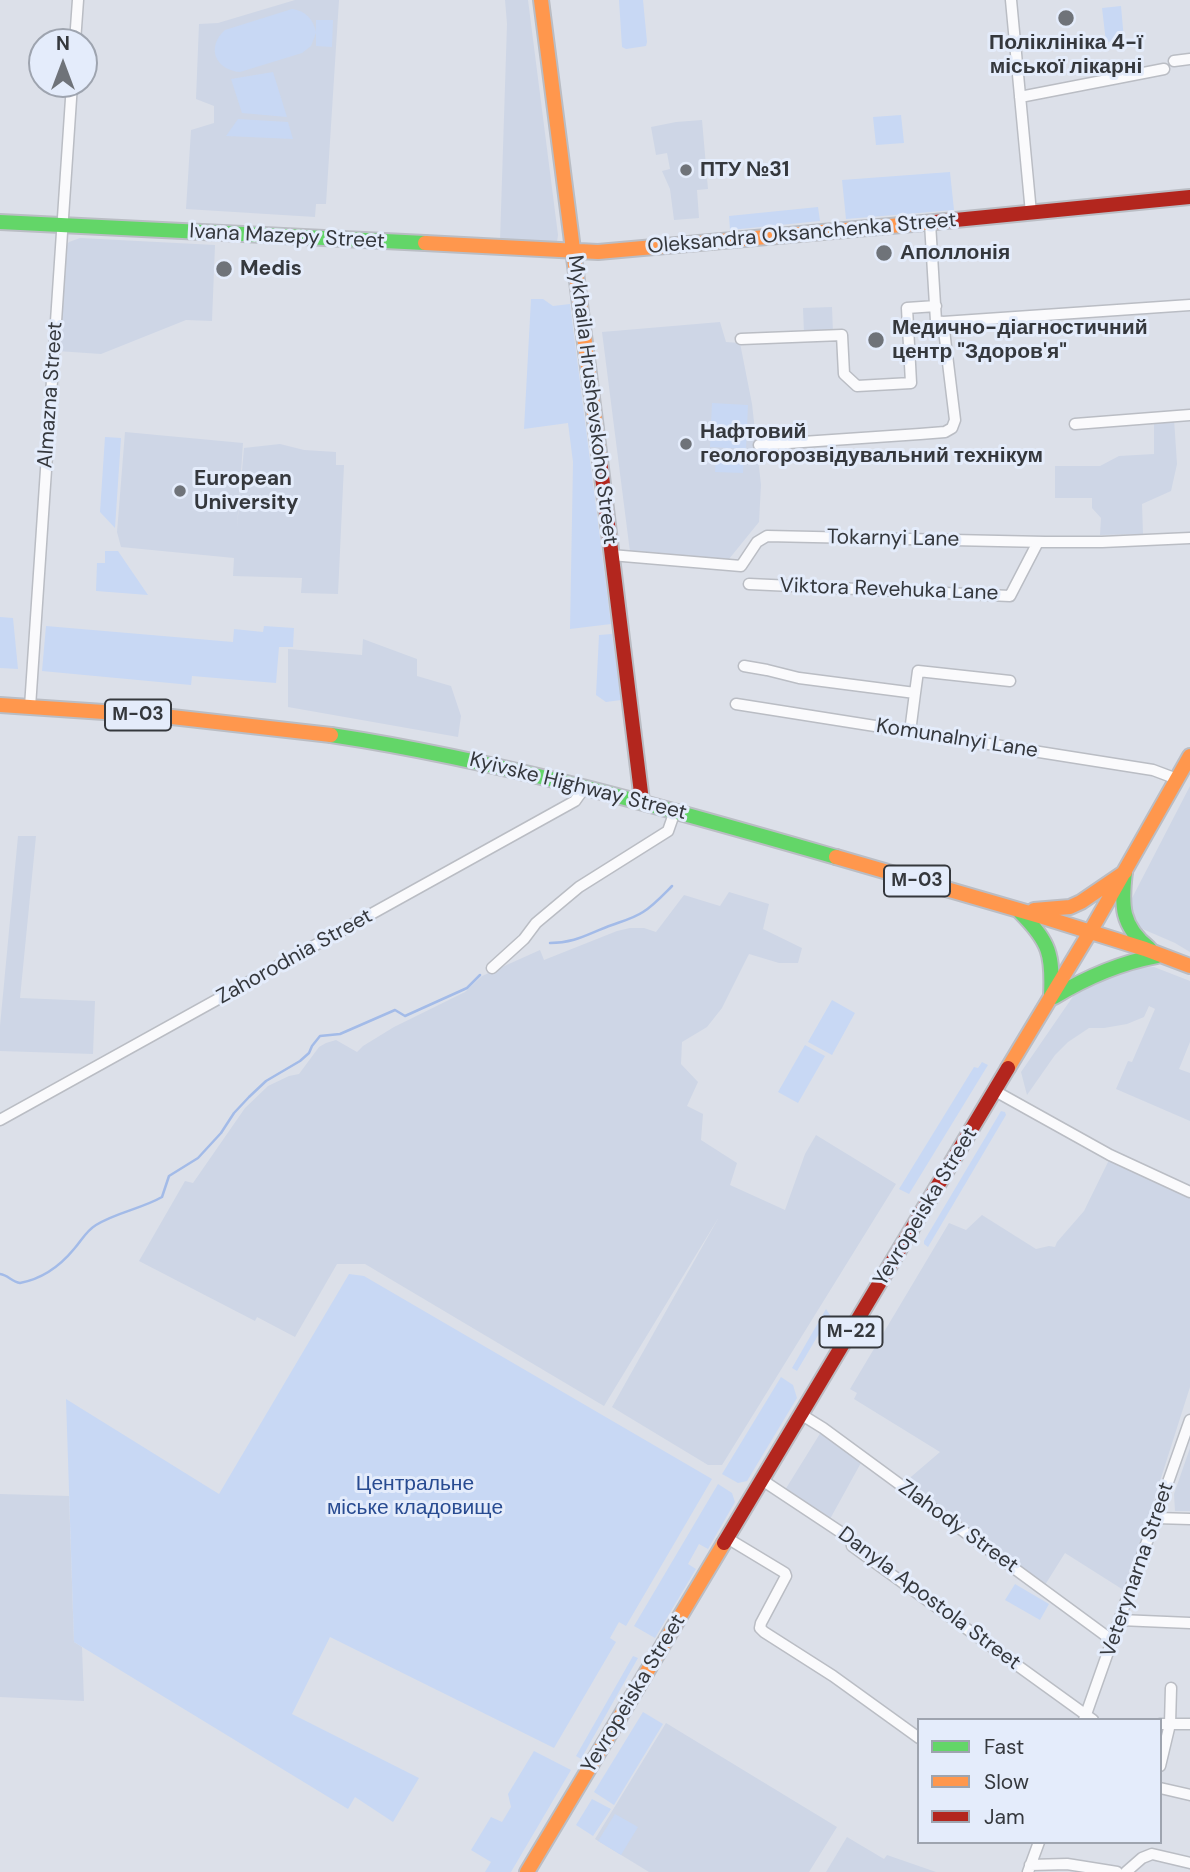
<!DOCTYPE html>
<html>
<head>
<meta charset="utf-8">
<style>
	body { margin:0 }
	#map { position:relative; width:1190px; height:1872px; overflow:hidden; background:#dce0e9; font-family:"DM Sans",sans-serif }
	canvas { display:block }
	.legend { position:absolute; left:917px; top:1718px; width:245px; height:126px; box-sizing:border-box; background:#e4ecfb; border:2px solid #9ea4af; margin:0; padding:9px 12px; list-style:none; font-size:21px; color:#35383d }
	.legend li { display:flex; align-items:center; gap:14px; height:35px }
	.legend b { width:35px; border:2px solid #9ea4af }
	.north { position:absolute; left:28px; top:28px; width:70px; height:70px; box-sizing:border-box; background:#e4ecfb; border:2px solid #9ea4af; border-radius:50%; rotate:0deg; font-size:19px; font-weight:700; line-height:28px; text-align:center; color:#35383d }
	.north::after { content:''; display:block; margin:auto; width:24px; height:32px; background:#6f7379; clip-path:polygon(50% 0,100% 100%,50% 72%,0 100%) }
</style>
</head>
<body>
<div id="map">
<canvas width="1190" height="1872"></canvas>
<ul class="legend">
<li><b style="height:9px;background:#63d668"></b>Fast</li>
<li><b style="height:9px;background:#ff974d"></b>Slow</li>
<li><b style="height:9px;background:#b3261e"></b>Jam</li>
</ul>
<div class="north">N</div>
</div>
<script>
const context = document.querySelector('canvas').getContext('2d');
context.lineJoin = 'round';
function paint(path, color) { context.fillStyle = color; context.fill(path, 'evenodd'); }
function strokePath(path, color, width, dash) { context.strokeStyle = color; context.lineWidth = width; context.lineCap = dash ? 'butt' : 'round'; context.setLineDash(dash || []); context.stroke(path); }
function label(font, color, halo, rows, align = 'center') {
  context.font = font + ' "DM Sans",sans-serif'; context.lineWidth = 6; context.setLineDash([]); context.textBaseline = 'middle'; context.strokeStyle = halo; context.fillStyle = color; for (const [text, x, y, turn = 0] of rows) {
    context.save(); context.translate(x, y); context.rotate((+turn || 0) * Math.PI / 180); context.textAlign = isNaN(turn) ? turn : align; if (halo) context.strokeText(text, 0, 0); context.fillText(text, 0, 0); context.restore();
  }
}
paint(new Path2D(`
	M295,0H339L326,204H316L315,217L186,209L191,130L214,123V106L196,99L199,24L218,23Z
	M505,0H528L558,235L557,242L551,243L500,241L507,24Z
	M702,120L708,189L697,190L699,218L674,220L670,189L662,171L670,169L667,153L656,155L651,127L676,122Z
	M80,238L215,245L212,321L186,320L101,354L57,351L65,247L69,242Z
	M832,307L833,333H804L803,308Z
	M720,322L726,342L740,343L752,404L761,485L759,522L729,559L630,552L602,332Z
	M1174,419L1177,464L1171,491L1142,504L1143,534L1100,535L1101,518L1092,508V498H1055V466H1100L1119,456L1154,454V421Z
	M125,432L243,443L237,528L244,448L280,444L304,450L336,452V465H344L338,594L301,593L302,578L233,576L234,558L121,547L117,532Z
	M363,639L417,659V676L451,686L461,716L458,737L288,707V649L362,655Z
	M1190,786V952L1175,943L1138,927L1133,922L1131,900Z
	M18,836H36L20,998L95,1001L93,1054L0,1051V1026Z
	M729,892L769,904L763,929L802,948L798,963H779L749,954L722,1008L707,1027L682,1042L681,1064L698,1082L687,1106L703,1114L701,1140L737,1163L730,1185L785,1210L805,1154L816,1135L896,1184L722,1465H708L612,1407L719,1217L604,1406L365,1264H337L295,1337L257,1317L255,1321L139,1261L185,1181L193,1183L245,1108L268,1086L289,1076L299,1074L319,1047L326,1043L336,1040L357,1052L363,1046L394,1027L465,992L482,976L540,950L544,960L617,931L630,928H644L656,932L684,895L720,906Z
	M1154,967L1190,981V1042L1179,1069L1190,1073V1121L1116,1089L1128,1061L1132,1062L1155,1009L1149,1006L1144,1017L1127,1024L1104,1028H1089L1068,1042L1055,1055L1027,1095L1021,1072L1076,992L1121,968Z
	M1109,1160L1190,1197V1387L1125,1591L1065,1553L1045,1585L905,1482L940,1452L854,1399L857,1393L850,1389L949,1223L966,1230L982,1215L1036,1249L1049,1246L1055,1247L1057,1242L1084,1211Z
	M821,1432L862,1461L830,1519L785,1490Z
	M1190,1448V1511H1175L1174,1494Z
	M0,1494L69,1496L74,1642L82,1647L84,1701L0,1697Z
	M666,1723L837,1827L809,1872H649L595,1839Z
	M847,1837L884,1859L887,1855L936,1872H826Z`), '#ced6e6');
paint(new Path2D(`
	M619,0H643L647,42L646,46L626,49L622,47Z
	M1121,6L1124,40L1106,42L1102,8Z
	M292,9C306,11 313,19 316,32V20H333L332,47L316,46V33L311,46L302,53L240,72C215,70 206,47 225,30Z
	M273,72L287,117L242,113L231,79Z
	M901,115L904,143L876,145L873,117Z
	M238,119L288,122L293,139L226,136Z
	M950,172L954,210L846,219L842,180Z
	M818,207L820,221L730,230L729,216Z
	M531,299H543L553,306L570,304L611,624L570,629L573,462L568,423L524,429Z
	M712,403L748,405L746,449L710,447Z
	M105,437L121,438L115,528L100,512Z
	M716,451L744,453L743,473L715,472Z
	M105,551H118L148,595L96,591L97,563H105Z
	M0,617L13,618L18,669L0,668Z
	M46,626L233,642L234,629L263,632L264,626L294,628L293,647H279L276,683L192,676L191,685L42,671Z
	M612,634L621,700L606,702L596,695L599,635Z
	M832,1000L855,1013L832,1055L808,1042Z
	M805,1045L825,1056L798,1103L778,1092Z
	M982,1062L988,1065L909,1194L899,1189L974,1067L978,1068Z
	M1001,1111L1005,1112L1006,1115L928,1247L924,1244V1241Z
	M349,1274L364,1276L712,1479L626,1626L619,1622L610,1638L616,1642L554,1748L330,1637L292,1714L419,1778L393,1822L355,1797L348,1809L74,1642L66,1399L219,1494Z
	M826,1309L836,1324L838,1330L835,1335L829,1337L820,1332L797,1371L792,1368Z
	M781,1377L793,1385L797,1398L747,1481L738,1483L722,1474Z
	M718,1484L732,1493L735,1502L708,1549L699,1544L688,1564L696,1569L655,1638L634,1626Z
	M1015,1584L1049,1604L1040,1620L1005,1600Z
	M633,1656L638,1658L581,1759L576,1756Z
	M643,1712L663,1724L614,1805L594,1792Z
	M534,1751L571,1770L511,1872H485L491,1862L471,1850L491,1817L502,1822L511,1807L508,1794Z
	M592,1799L611,1809L593,1836L576,1825Z
	M615,1814L638,1827L621,1855L598,1841Z`), '#c8d8f4');
strokePath(new Path2D(`
	M550,943C576,943 589,933 612,925C623,921 634,918 643,912C654,905 663,895 672,886
	M0,1274C8,1275 12,1282 20,1283C41,1279 60,1266 74,1249C82,1240 86,1231 96,1225C117,1212 141,1209 162,1197L169,1176L198,1158L221,1133L234,1113L249,1097L266,1081L300,1061L309,1053L312,1046L320,1036L340,1034L395,1010L405,1016L467,988L480,975`), '#a3bbe8', 2.5);
const street = new Path2D(`
	M1011,0L1031,213
	M75,42L78,0
	M1174,61L1190,59
	M1020,97L1164,69
	M943,322L1190,305
	M741,339L842,335L844,374L857,386L911,383L907,308L936,306
	M1075,424L1190,415
	M759,445L920,434L945,432L952,428L955,420L943,322L936,321L930,223
	M611,555L741,566L757,542L767,536L1045,542H1102L1190,538
	M749,584L1010,596L1038,542
	M744,666L767,670L799,678L915,693L918,671L1010,681
	M736,704L1153,770L1177,779
	M30,707L72,84
	M910,732L915,693
	M492,968L524,939L536,923L579,887L668,831L675,811
	M995,1091L1110,1155L1190,1192
	M0,1120L575,801L580,794L582,786
	M802,1415L823,1428L1113,1641
	M762,1480L851,1539L852,1546L1093,1720
	M1156,1518L1190,1519
	M727,1538L785,1573L786,1576L761,1623L760,1628L764,1632L833,1676L919,1738
	M1120,1620L1190,1623
	M1084,1720L1190,1420
	M1160,1724H1190
	M1160,1766L1170,1724L1171,1688
	M1160,1788L1190,1795
	M1030,1865L1067,1864L1117,1872
	M1028,1872L1039,1842
	M1126,1872L1142,1858L1152,1854L1190,1863`);
const fast = new Path2D(`
	M0,222L425,243
	M331,735C503,761 669,809 836,857
	M1125,872C1121,905 1121,926 1149,948
	M1020,912C1050,942 1053,955 1051,996
	M1054,997C1087,977 1119,963 1157,956`);
const slow = new Path2D(`
	M541,0L600,460
	M425,243L598,252L935,222
	M0,705L163,716L331,735
	M836,857L1043,917L1145,949L1190,966
	M1034,910L1070,907L1081,902L1125,872
	M1090,932L1190,756
	M1008,1068L1090,932
	M527,1872L724,1543`);
const jam = new Path2D(`
	M935,222L1190,197
	M600,460L642,801
	M724,1543L1008,1068`);
strokePath(street, '#babdc4', 13);
strokePath(fast, '#babdc4', 18);
strokePath(slow, '#babdc4', 18);
strokePath(jam, '#babdc4', 18);
strokePath(street, '#fafafc', 10);
strokePath(fast, '#63d668', 14);
strokePath(slow, '#ff974d', 14);
strokePath(jam, '#b3261e', 14);
for (const [x, y, r, color] of [
	[1066,18,9,"#6f7379"],
	[686,170,7,"#6f7379"],
	[884,253,9,"#6f7379"],
	[224,269,9,"#6f7379"],
	[876,340,9,"#6f7379"],
	[686,444,7,"#6f7379"],
	[180,491,7,"#6f7379"]
]) { const dot = new Path2D(); dot.arc(x, y, r, 0, 2 * Math.PI); context.fillStyle = color; context.fill(dot); strokePath(dot, '#e4ecfb', 2.5); }
for (const [x, y, w] of [
	[138,715,66],
	[917,881,66],
	[851,1332,63]
]) { const box = new Path2D(); box.roundRect(x - w / 2, y - 15.5, w, 31, 5); context.fillStyle = '#e4ecfb'; context.fill(box); strokePath(box, '#35383d', 2); }
label('bold 19px', '#35383d', null, [
	["М-03",138,715],
	["М-03",917,881],
	["М-22",851,1332]
]);
label('bold 21px', '#35383d', '#e4ecfb', [
	["Поліклініка 4-ї",1066,43,"center"],
	["міської лікарні",1066,67,"center"],
	["ПТУ №31",700,170],
	["Аполлонія",900,253],
	["Medis",240,269],
	["Медично-діагностичний",892,328],
	["центр \"Здоров'я\"",892,352],
	["Нафтовий",700,432],
	["геологорозвідувальний технікум",700,456],
	["European",194,479],
	["University",194,503]
], 'left');
label('21px', '#35383d', '#e4ecfb', [
	["Oleksandra Oksanchenka Street",802,234,-5],
	["Ivana Mazepy Street",287,237,3],
	["Almazna Street",51,395,-86],
	["Mykhaila Hrushevskoho Street",592,400,83],
	["Tokarnyi Lane",893,539,1],
	["Viktora Revehuka Lane",889,590,2],
	["Komunalnyi Lane",957,739,9],
	["Kyivske Highway Street",578,787,14],
	["Zahorodnia Street",295,957,-29],
	["Yevropeiska Street",926,1207,-59],
	["Zlahody Street",958,1527,36],
	["Veterynarna Street",1138,1570,-71],
	["Danyla Apostola Street",929,1599,37],
	["Yevropeiska Street",634,1694,-59]
]);
label('21px', '#284b91', '#e4ecfb', [
	["Центральне",415,1484],
	["міське кладовище",415,1508]
]);
</script>
</body>
</html>
